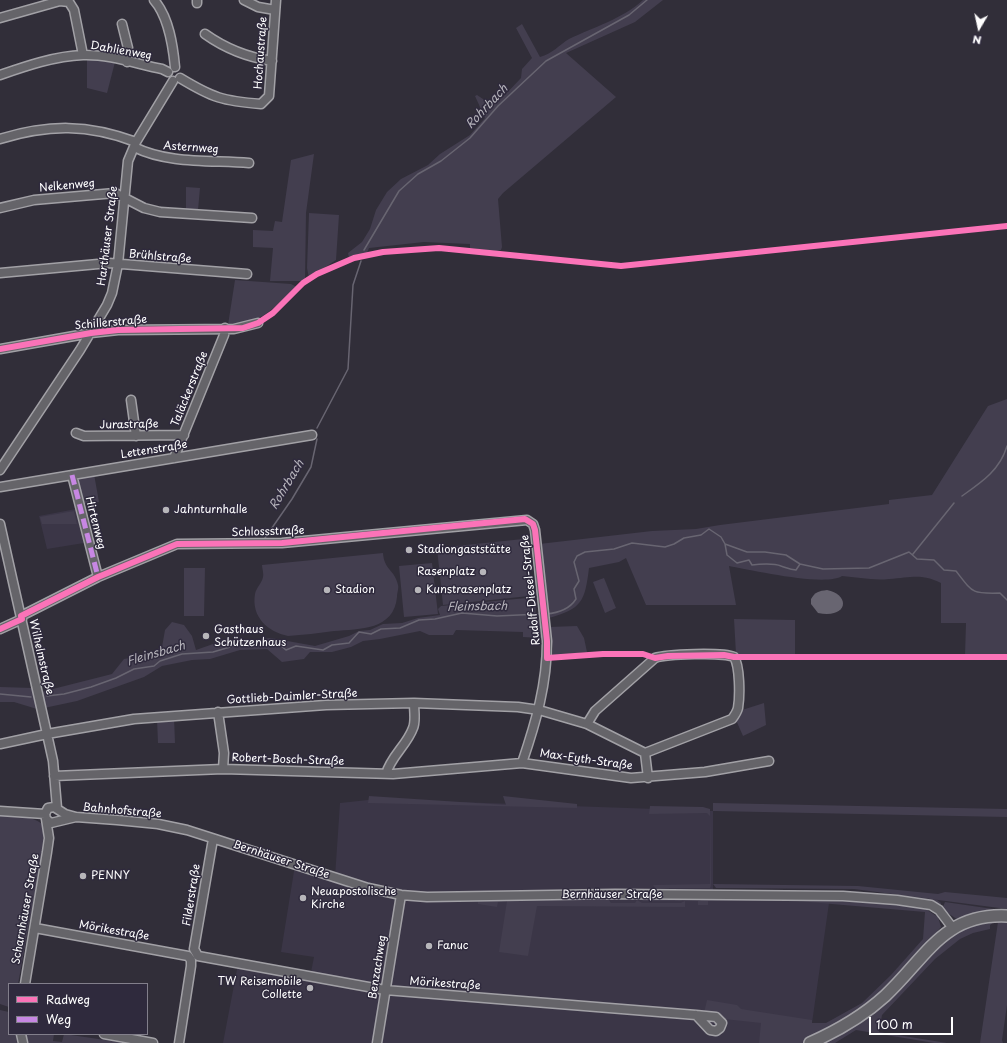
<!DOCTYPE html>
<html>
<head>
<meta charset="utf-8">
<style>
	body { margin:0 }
	#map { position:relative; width:1007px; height:1043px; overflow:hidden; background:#312e39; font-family:"Playpen Sans",sans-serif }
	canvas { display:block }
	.legend { position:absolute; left:8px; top:983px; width:140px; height:52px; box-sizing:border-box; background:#2f2a3d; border:1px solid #827f8b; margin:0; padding:5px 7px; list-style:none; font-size:12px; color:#fff }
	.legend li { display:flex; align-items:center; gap:8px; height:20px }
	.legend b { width:20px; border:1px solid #827f8b }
	.north { position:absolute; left:959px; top:8px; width:40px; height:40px; -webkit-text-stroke:3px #2f2a3d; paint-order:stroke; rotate:189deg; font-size:11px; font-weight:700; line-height:16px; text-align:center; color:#fff }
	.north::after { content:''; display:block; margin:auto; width:14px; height:18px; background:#fff; clip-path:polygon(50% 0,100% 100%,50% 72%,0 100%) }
	.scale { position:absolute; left:869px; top:1017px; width:84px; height:18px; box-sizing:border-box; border:2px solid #fff; border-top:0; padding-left:5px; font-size:12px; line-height:14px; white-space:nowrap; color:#fff; -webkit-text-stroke:3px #2f2a3d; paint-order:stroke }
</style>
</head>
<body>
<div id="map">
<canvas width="1007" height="1043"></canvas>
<ul class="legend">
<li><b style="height:5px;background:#fb73b8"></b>Radweg</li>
<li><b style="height:5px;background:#c787e3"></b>Weg</li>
</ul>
<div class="north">N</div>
<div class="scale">100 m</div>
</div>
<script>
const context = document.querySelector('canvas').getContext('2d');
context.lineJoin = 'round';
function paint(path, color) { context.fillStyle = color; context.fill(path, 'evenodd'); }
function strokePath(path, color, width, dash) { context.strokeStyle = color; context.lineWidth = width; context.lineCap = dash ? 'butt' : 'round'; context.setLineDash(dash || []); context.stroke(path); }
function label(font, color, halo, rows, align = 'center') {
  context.font = font + ' "Playpen Sans",sans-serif'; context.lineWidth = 3; context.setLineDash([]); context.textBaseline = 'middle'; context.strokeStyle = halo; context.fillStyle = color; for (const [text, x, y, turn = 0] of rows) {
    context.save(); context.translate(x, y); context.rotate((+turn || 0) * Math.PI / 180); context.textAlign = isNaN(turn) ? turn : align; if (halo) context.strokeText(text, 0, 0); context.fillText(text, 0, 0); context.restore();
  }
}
paint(new Path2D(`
	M76,509L84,543L47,549L39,516Z
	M368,800H400L713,811V895L829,903L812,1023L760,1043H223L238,964L310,977L314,957L281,952L295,865L335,877L340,803Z`), '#3b3647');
paint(new Path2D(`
	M643,0H663L635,22L566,53L616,97L503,193L498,199L502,247L501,250L496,251L470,248V244L424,242L369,248L367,253L349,258L348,253L362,242L370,229L376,210L387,192L401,179L428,165L440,154L470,135L485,118L475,96L477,95L486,101L503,97L521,78L522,69L532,58L516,28L522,24L540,57C552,54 559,45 569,39C594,27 622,19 643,0Z
	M87,59L115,62L107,93L87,88Z
	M314,154L306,213L305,281H270L273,248L253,247V230L273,231L275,221L282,222L291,160Z
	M186,187L200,188L198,210H186Z
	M309,213L339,215L336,260L309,278L307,268Z
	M235,280L291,284L297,287C273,308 262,324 228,325Z
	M1007,399V655L965,656L966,623H941V583C920,573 911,578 889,579C874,581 857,577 842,576C825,587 752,570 729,566L736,605H646L626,558L619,562L589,568C585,601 582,609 549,618L539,544L652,531L696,529L720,525L889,504V500L932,495L988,406Z
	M94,474L99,502L81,505L75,477Z
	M74,511L77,524H42L40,517Z
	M523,539L529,596L443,605L437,548Z
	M383,553C384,570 395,570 398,585C399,588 397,593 397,597C394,630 360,629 334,631C319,633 303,635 288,636C268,632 251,617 255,594C256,588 262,583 263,577C264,574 262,568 262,565Z
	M432,563L438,614L404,617L399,566Z
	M184,568H205L204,616H184Z
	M604,578L616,608L605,613L593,582Z
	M527,598L528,607L536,606L535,617L539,620L542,638L523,637V632L456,630L453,635H429L420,631L380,639L363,641L351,647L332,652H310L304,659L282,662L267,649L240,650L210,659L192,660L162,666L144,677L116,687L77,701L44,708L41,692L112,674L124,659L146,655L162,647L165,630L172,622L184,625L192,636L196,650L213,644L271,638L315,646L349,636L359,631L370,630L383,624L402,623L418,618L440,615L438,609L441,606Z
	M734,619L795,620V655L736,654Z
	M577,626L584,638L587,652L552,656L553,648L549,627Z
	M0,687L33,688L37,709L14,702H0Z
	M764,703L766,725L743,736L736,720L742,710Z
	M174,717L175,743H158L157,719Z
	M369,796L506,805L503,796L577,804V808L368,803Z
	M713,803L1007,809V817L713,811Z
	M650,806L703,807L710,809L711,886L710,888H655L653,885L710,884V816L707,813L649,814Z
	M0,816C13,816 36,815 45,827L38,876L18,984H9V1007L0,1004Z
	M713,884L858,886L938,894L945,892L1007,898V909L854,889L716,888Z
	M695,890H796V892L695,893Z
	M804,890L882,894L937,900L941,903L940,906L803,892Z
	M597,898V900H609L611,903H635L637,900L642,903H681L685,901V907L537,906L528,956L499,952L507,901L498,902L497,907L478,904V899Z
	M641,899H686L680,901H643Z
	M704,899H785L789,901H708V905H698V901Z
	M801,899L842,900L907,905L924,908L938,917L941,927L897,980L859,1013L806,1043H759L761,1023L724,1019L718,1014L704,1013L707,1000L737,1005L741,1009L812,1020V1023H826L862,1003L891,975L923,939L925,912L797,901Z
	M945,902L1007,911L958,920L942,909Z
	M988,921L994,922L990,925V929L973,933L960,939L935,959L882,1015L879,1032L947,1043H934L856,1030L835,1043H820L961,929Z
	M1000,921H1007V1005L1002,1040L1003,1043H980L998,922Z
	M0,1010L9,1012V1034H16L17,1043H0Z
	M26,1034H54L53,1041L62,1042L64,1034L126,1043H28Z`), '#433e4f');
paint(new Path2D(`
	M827,590C851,595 848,619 818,613L811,604V599C815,592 819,591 827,590Z`), '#686571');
strokePath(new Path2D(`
	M364,250L399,191L418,174L441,161L470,138L498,106L546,61L629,15L647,0
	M317,428L348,369L353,285L361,261
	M962,496C982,482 1000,470 1007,446
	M265,538L292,499L311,467L317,439
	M725,544L727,555L737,563L749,560L752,565C759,564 774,563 781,566C787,568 790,570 796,570L800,564
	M913,554L954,503
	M546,614C558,613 569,610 576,599L574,589L579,581L574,562L577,556L585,552L614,549L632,543L665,547L674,544L684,538L701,535L709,529L721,537L725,544L747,552H765L786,555L800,564L823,569L869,568L909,552L917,559L934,560L944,570L956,571C973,593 972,594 1000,593L1007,600
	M0,694L31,697
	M47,696L64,694L91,687L116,678L134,669L154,666L160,661L182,654L213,652L237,645L274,640L286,650L296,646L323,650L332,645L349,643L359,632L371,634L381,629L400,628L419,620L435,619L462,613L497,616L541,614`), '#686571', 1.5);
const minor = new Path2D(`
	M154,0C169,17 173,46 175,67
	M244,0L258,7L275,10
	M197,3V0
	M0,18L60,1L69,2L74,10L83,55
	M122,24L128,48L127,62
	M205,34C226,49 246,57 272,61
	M0,75C26,66 55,56 83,55C109,54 137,64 162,69L168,72
	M180,78C213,98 223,101 261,104L269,96L276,0
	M0,139C49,124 88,124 136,142
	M134,147C168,164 211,160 249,163
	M0,208L34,200L115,193L144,208L160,212L252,218
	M0,273L109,263L247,274
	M0,349L91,333L118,330L234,329L258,323
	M131,400L136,436
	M76,433L84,436L184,435
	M174,458L224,335L225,328
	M0,470L80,350L107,305L112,293L118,264L128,161L136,142L173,81
	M72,475L98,577
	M0,487L312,435
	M0,524L47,734L53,761L57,808
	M21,616L98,577L177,544L282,543L527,520L533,524L535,530L547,641C547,684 536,722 522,763
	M0,629L22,619
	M218,712L224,753L223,769
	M587,724L595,711L655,658C666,654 723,652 734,657C740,666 740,696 738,708C737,712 735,715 732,719L645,753
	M0,744L47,734L134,719L326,705L414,703L518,707L539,710L587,724L645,753
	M645,753L648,778
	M386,774C391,756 407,745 413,728C416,721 414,712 414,703
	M54,776L223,769L393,774L522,763L631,778L705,772L769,761
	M0,811L45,814
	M76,817L65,814L54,807L48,808L45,814L46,819L51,823L76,817L117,820L158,824L187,830L368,888L401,895L427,897L615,894L843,896L897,900L931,905L939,910L952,927
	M213,839L194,949L198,956L385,990L696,1015L716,1017L722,1023L720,1028L716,1031L710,1030L696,1015
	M35,928L188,956L191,960V966L179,1043
	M25,984L47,852L49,838L46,819
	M21,1034L23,1043
	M104,1034L153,1043
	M377,1043L401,895`);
const major = new Path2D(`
	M810,1043C837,1031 863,1016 885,996C926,958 943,913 1007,916`);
strokePath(minor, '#a2a1a6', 11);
strokePath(major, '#a2a1a6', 14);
strokePath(minor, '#656469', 8);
strokePath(major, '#656469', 11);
strokePath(new Path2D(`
	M72,475L98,577`), '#c787e3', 5, [10, 5]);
strokePath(new Path2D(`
	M0,349L91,333L118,330L243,328L258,323L273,313L303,283L317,274L354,258L383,252L439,248L621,266L1007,226
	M0,629L22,619L21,616L98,577L177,544L282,543L525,519L533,524L535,530L547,641V658L603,654H643L655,658L668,656L724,655L734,657H1007`), '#fb73b8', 6);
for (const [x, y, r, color] of [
	[166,510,4,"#b7b6ba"],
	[409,550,4,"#b7b6ba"],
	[483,572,4,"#b7b6ba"],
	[327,590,4,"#b7b6ba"],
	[418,590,4,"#b7b6ba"],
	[206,636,4,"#b7b6ba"],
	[83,876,4,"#b7b6ba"],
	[303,898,4,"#b7b6ba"],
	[429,946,4,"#b7b6ba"],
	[310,988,4,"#b7b6ba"]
]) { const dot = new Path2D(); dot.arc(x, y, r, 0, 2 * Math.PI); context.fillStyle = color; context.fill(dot); strokePath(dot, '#2f2a3d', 1.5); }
label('11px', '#fff', '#2f2a3d', [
	["Dahlienweg",121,51,10],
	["Hochaustraße",261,53,-86],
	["Asternweg",191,148,4],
	["Nelkenweg",67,186,-5],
	["Harthäuser Straße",108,236,-83],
	["Brühlstraße",160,257,5],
	["Schillerstraße",111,323,-5],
	["Taläckerstraße",190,389,-68],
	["Jurastraße",129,425,-1],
	["Lettenstraße",154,450,-9],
	["Hirtenweg",95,523,76],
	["Schlossstraße",268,532,-2],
	["Rudolf-Diesel-Straße",531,590,-96],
	["Wilhelmstraße",41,657,77],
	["Gottlieb-Daimler-Straße",292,697,-3],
	["Robert-Bosch-Straße",288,760,2],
	["Max-Eyth-Straße",586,760,8],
	["Bahnhofstraße",122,811,5],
	["Bernhäuser Straße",281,860,18],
	["Filderstraße",192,895,-81],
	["Bernhäuser Straße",612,895],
	["Scharnhäuser Straße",26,909,-80],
	["Mörikestraße",114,931,10],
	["Benzachweg",378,967,-81],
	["Mörikestraße",445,984,4]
]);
label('11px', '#fff', '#2f2a3d', [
	["Jahnturnhalle",174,510],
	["Stadiongaststätte",417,550],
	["Rasenplatz",475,572,"right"],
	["Stadion",335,590],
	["Kunstrasenplatz",426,590],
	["Gasthaus",214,630],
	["Schützenhaus",214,643],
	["PENNY",91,876],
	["Neuapostolische",311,892],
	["Kirche",311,905],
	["Fanuc",437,946],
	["TW Reisemobile",302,982,"right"],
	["Collette",302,995,"right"]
], 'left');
label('italic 12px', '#b6b4bb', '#2f2a3d', [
	["Rohrbach",487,107,-47],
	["Rohrbach",287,485,-59],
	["Fleinsbach",477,607,-1],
	["Fleinsbach",156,654,-16]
]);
</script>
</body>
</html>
